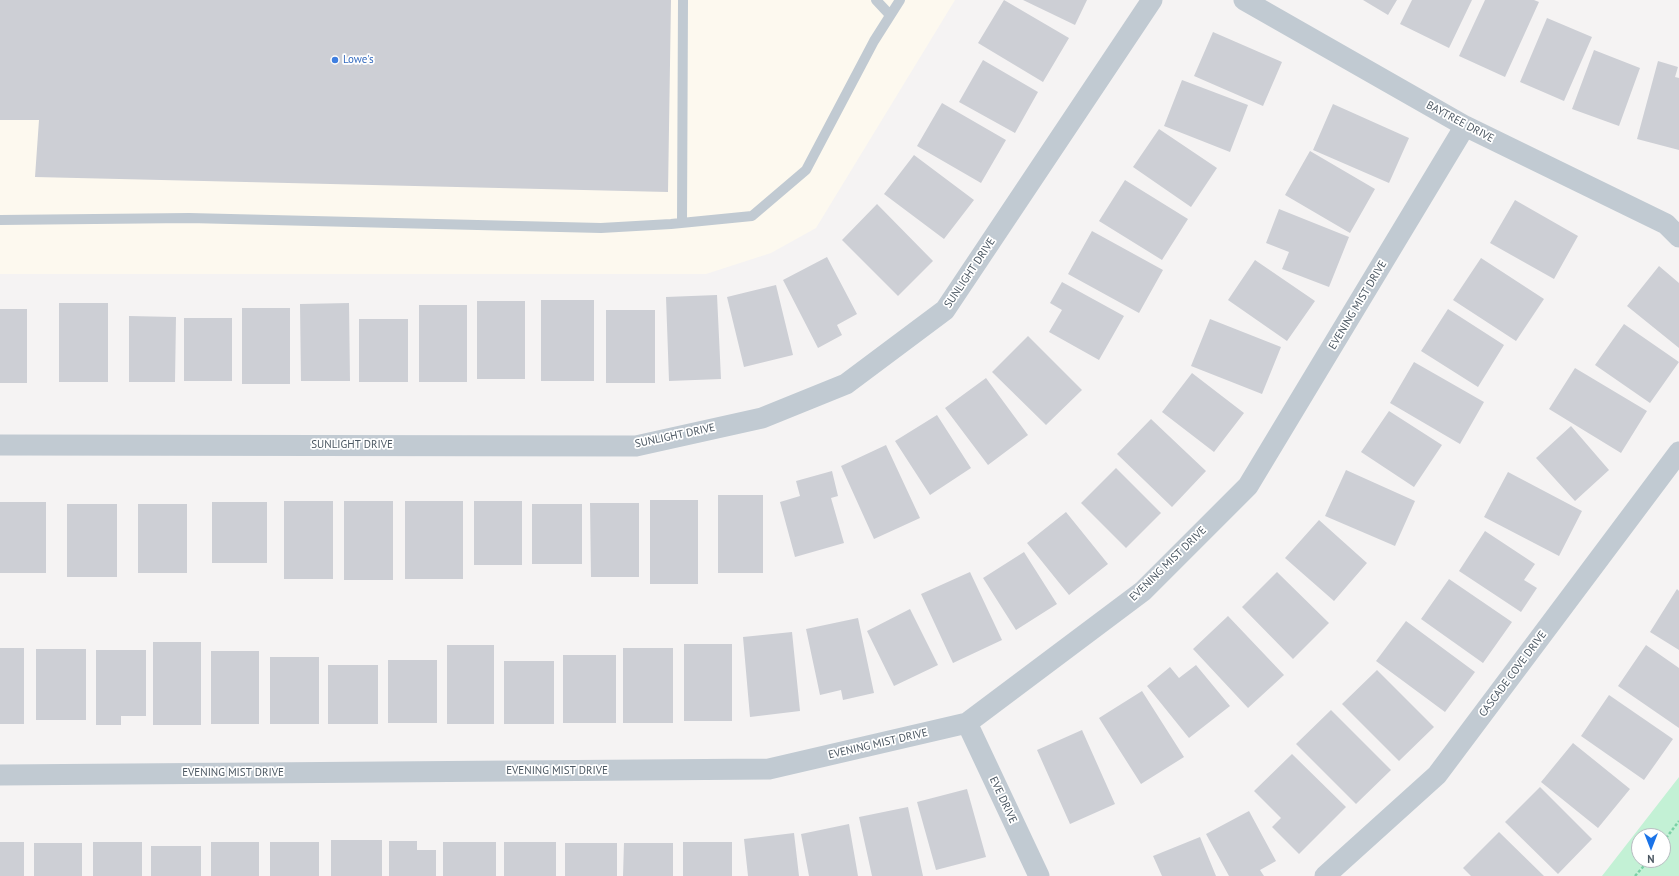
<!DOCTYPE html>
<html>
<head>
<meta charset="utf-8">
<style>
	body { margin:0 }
	#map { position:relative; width:1679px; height:876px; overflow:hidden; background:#f5f3f3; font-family:"PT Sans",sans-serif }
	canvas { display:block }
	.north { position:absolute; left:1631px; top:828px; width:40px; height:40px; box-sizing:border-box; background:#fff; border:1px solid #b7bbc0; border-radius:50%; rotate:180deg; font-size:11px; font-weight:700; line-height:16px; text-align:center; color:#4a5661 }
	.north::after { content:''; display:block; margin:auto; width:14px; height:18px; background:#1a73e8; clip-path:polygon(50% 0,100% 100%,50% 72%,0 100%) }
</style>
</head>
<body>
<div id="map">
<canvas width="1679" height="876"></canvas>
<div class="north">N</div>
</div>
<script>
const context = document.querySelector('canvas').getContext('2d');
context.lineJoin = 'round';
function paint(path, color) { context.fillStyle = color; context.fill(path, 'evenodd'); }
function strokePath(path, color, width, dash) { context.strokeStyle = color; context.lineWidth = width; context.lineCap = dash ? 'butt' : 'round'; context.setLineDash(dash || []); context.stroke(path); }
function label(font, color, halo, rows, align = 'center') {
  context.font = font + ' "PT Sans",sans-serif'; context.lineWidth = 3.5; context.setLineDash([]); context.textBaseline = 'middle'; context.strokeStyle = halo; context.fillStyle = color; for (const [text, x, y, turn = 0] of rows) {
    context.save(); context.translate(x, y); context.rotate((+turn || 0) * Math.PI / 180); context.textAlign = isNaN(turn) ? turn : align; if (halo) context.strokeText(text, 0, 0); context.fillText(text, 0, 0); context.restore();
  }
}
paint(new Path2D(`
	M0,0H955L816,228L771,253L706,274H0Z`), '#fdf9ef');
paint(new Path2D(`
	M1679,777V876H1602ZM1639,836H1663V860H1639Z`), '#c3f1d5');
paint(new Path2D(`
	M0,0H671L668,192L35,177L39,120H0Z
	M1004,0L1069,38L1043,82L978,43Z
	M1023,0H1087L1075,25Z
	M1363,0H1397L1388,15Z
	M1412,0H1472L1449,48L1400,24Z
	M1485,0H1534L1539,2L1505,77L1459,56Z
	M1547,18L1592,37L1564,101L1520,82Z
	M1213,32L1282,62L1263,106L1194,76Z
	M1594,50L1640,68L1619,126L1572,109Z
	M983,60L1038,92L1015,133L959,102Z
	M1658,61L1678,67L1675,77L1679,78V150L1637,139Z
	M1182,80L1248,105L1230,152L1164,126Z
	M942,103L1006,140L981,183L917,146Z
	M1333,104L1409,138L1389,183L1313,150Z
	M1159,129L1217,168L1191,207L1133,167Z
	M1310,151L1375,189L1350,233L1285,195Z
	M914,155L974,200L944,239L884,194Z
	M1125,180L1188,219L1162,260L1099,221Z
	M1515,200L1578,236L1554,279L1490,243Z
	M877,204L933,261L898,296L842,240Z
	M1279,209L1349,237L1329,287L1282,269L1289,252L1266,243Z
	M1092,231L1163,270L1139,313L1068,274Z
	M827,257L857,314L837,325L842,335L818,348L783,280Z
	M1481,258L1544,299L1516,341L1453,300Z
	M1255,260L1315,301L1287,341L1228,300Z
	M1659,266L1679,283V348L1627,306Z
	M1062,282L1124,316L1099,360L1049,332L1062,310L1050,303Z
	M776,285L793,355L744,367L727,297Z
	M717,295L721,379L669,381L666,297Z
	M541,300H594V381H541Z
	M477,301H525V379H477Z
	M59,303H108V382H59Z
	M349,303L350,381H301L300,304Z
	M419,305H467V382H419Z
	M242,308H290V384H242Z
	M0,309H27V383H0Z
	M1448,309L1504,345L1478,387L1421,351Z
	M606,310H655V383H606Z
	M129,316L176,317L175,382H129Z
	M184,318H232V381H184Z
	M359,319H408V382H359Z
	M1210,319L1281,347L1262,394L1191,366Z
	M1624,324L1679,362L1650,403L1595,365Z
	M1028,336L1082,390L1046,425L992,372Z
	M1414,362L1484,402L1460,444L1390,403Z
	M1575,368L1647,411L1621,453L1549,409Z
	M1192,373L1244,413L1214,452L1162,412Z
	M986,378L1028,435L988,465L945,408Z
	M1389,411L1442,445L1414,487L1361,452Z
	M937,415L971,468L930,495L895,441Z
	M1151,419L1206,471L1172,507L1117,454Z
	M1571,426L1609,470L1575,501L1536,458Z
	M886,445L920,518L874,539L841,466Z
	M1116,468L1161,513L1126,548L1081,503Z
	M1346,470L1415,501L1395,546L1325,516Z
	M832,471L838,496L831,498L844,543L795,557L780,502L800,496L796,481Z
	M1508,472L1582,511L1559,556L1484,517Z
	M718,495H763V573H718Z
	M650,500H698V584H650Z
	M284,501H333V579H284Z
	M344,501H393V580H344Z
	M405,501H463V579H405Z
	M474,501H522V565H474Z
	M0,502H46V573H0Z
	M212,502H267V563H212Z
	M590,503H639V577H591Z
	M67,504H117V577H67Z
	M138,504H187V573H138Z
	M532,504H582V564H532Z
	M1066,512L1108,564L1069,595L1027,543Z
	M1319,520L1367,563L1334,601L1285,558Z
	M1485,531L1535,564L1524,580L1537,588L1521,612L1459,571Z
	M1024,552L1057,604L1016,630L983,578Z
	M970,572L1002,640L953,663L921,594Z
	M1277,572L1329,623L1293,659L1242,607Z
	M1449,579L1512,622L1483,663L1421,619Z
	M1677,589L1679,591V650L1650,632Z
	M910,609L938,665L894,686L867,631Z
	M1228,616L1284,675L1248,708L1193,649Z
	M858,618L874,693L843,700L841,690L820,695L806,629Z
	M1406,621L1475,672L1445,712L1376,661Z
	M792,632L800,711L750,717L743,637Z
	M153,642H201V725H153Z
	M684,644H732V721H684Z
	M447,645H494V724H447Z
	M1646,645L1679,668V728L1618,686Z
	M0,648H24V724H0Z
	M623,648H673V723H623Z
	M36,649H86V720H36Z
	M96,650H146V716H121V725H96Z
	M211,651H259V724H211Z
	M563,655H616V723H563Z
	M270,657H319V724H270Z
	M388,660H437V723H388Z
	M504,661H554V724H504Z
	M328,665H378V724H328Z
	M1196,665L1230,706L1189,738L1147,686L1170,667L1179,678Z
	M1377,670L1434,727L1399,761L1342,704Z
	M1142,691L1184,757L1141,784L1099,718Z
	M1609,695L1673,739L1644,780L1581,736Z
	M1331,710L1391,770L1356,804L1296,744Z
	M1082,730L1115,804L1070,824L1037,750Z
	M1573,743L1630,789L1598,828L1541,782Z
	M1292,754L1346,807L1299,854L1272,827L1281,818L1254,791Z
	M1540,787L1592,839L1558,874L1505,822Z
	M967,789L986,857L936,870L917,802Z
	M908,807L923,876H872L859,817Z
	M1249,811L1276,861L1260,870L1264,876H1229L1206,834Z
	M849,824L858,876H809L801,834Z
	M1499,832L1544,876H1471L1463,868Z
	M794,833L799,876H748L744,839Z
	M1200,837L1216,876H1162L1153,856Z
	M331,840H382V876H331Z
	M389,841H417V850H436V876H389Z
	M0,842H24V876H0Z
	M93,842H142V876H93Z
	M211,842H259V876H211Z
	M270,842H319V876H270Z
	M443,842H496V876H443Z
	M504,842H556V876H504Z
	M683,842H732V876H683Z
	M34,843H82V876H34Z
	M565,843H617V876H565Z
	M624,843H673V876H623Z
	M151,846H201V876H151Z`), '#cdcfd5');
strokePath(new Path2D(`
	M1663,842L1679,821
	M1635,876L1649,860`), '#7ad0a6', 2.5, [3, 2]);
strokePath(new Path2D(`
	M876,0L890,15
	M0,220L189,218L601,228L671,224L752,216L806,170L874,41L900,0
	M682,223L683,0`), '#c1cad2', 10);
strokePath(new Path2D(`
	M1244,0L1465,126L1666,224L1679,237
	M0,445L636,446L762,418L846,384L945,310L1152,0
	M967,723L1039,876
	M0,775L769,769L967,723L1143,591L1248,486L1465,126
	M1325,876L1437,775L1679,452`), '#c1cad2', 21);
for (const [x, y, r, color] of [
	[335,60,4,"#3f7fe0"]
]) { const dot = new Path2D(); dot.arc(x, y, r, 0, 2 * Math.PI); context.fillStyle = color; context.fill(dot); strokePath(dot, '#fff', 1.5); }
label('11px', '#366cbe', '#fff', [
	["Lowe's",343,60]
], 'left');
label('11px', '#4a5661', '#fff', [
	["BAYTREE DRIVE",1460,122,28],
	["SUNLIGHT DRIVE",970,273,-56],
	["EVENING MIST DRIVE",1358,305,-59],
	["SUNLIGHT DRIVE",675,436,-12],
	["SUNLIGHT DRIVE",352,445],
	["EVENING MIST DRIVE",1168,564,-44],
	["CASCADE COVE DRIVE",1513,674,-53],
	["EVENING MIST DRIVE",878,744,-13],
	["EVENING MIST DRIVE",557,771],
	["EVENING MIST DRIVE",233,773],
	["EVE DRIVE",1003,800,65]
]);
</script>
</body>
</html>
